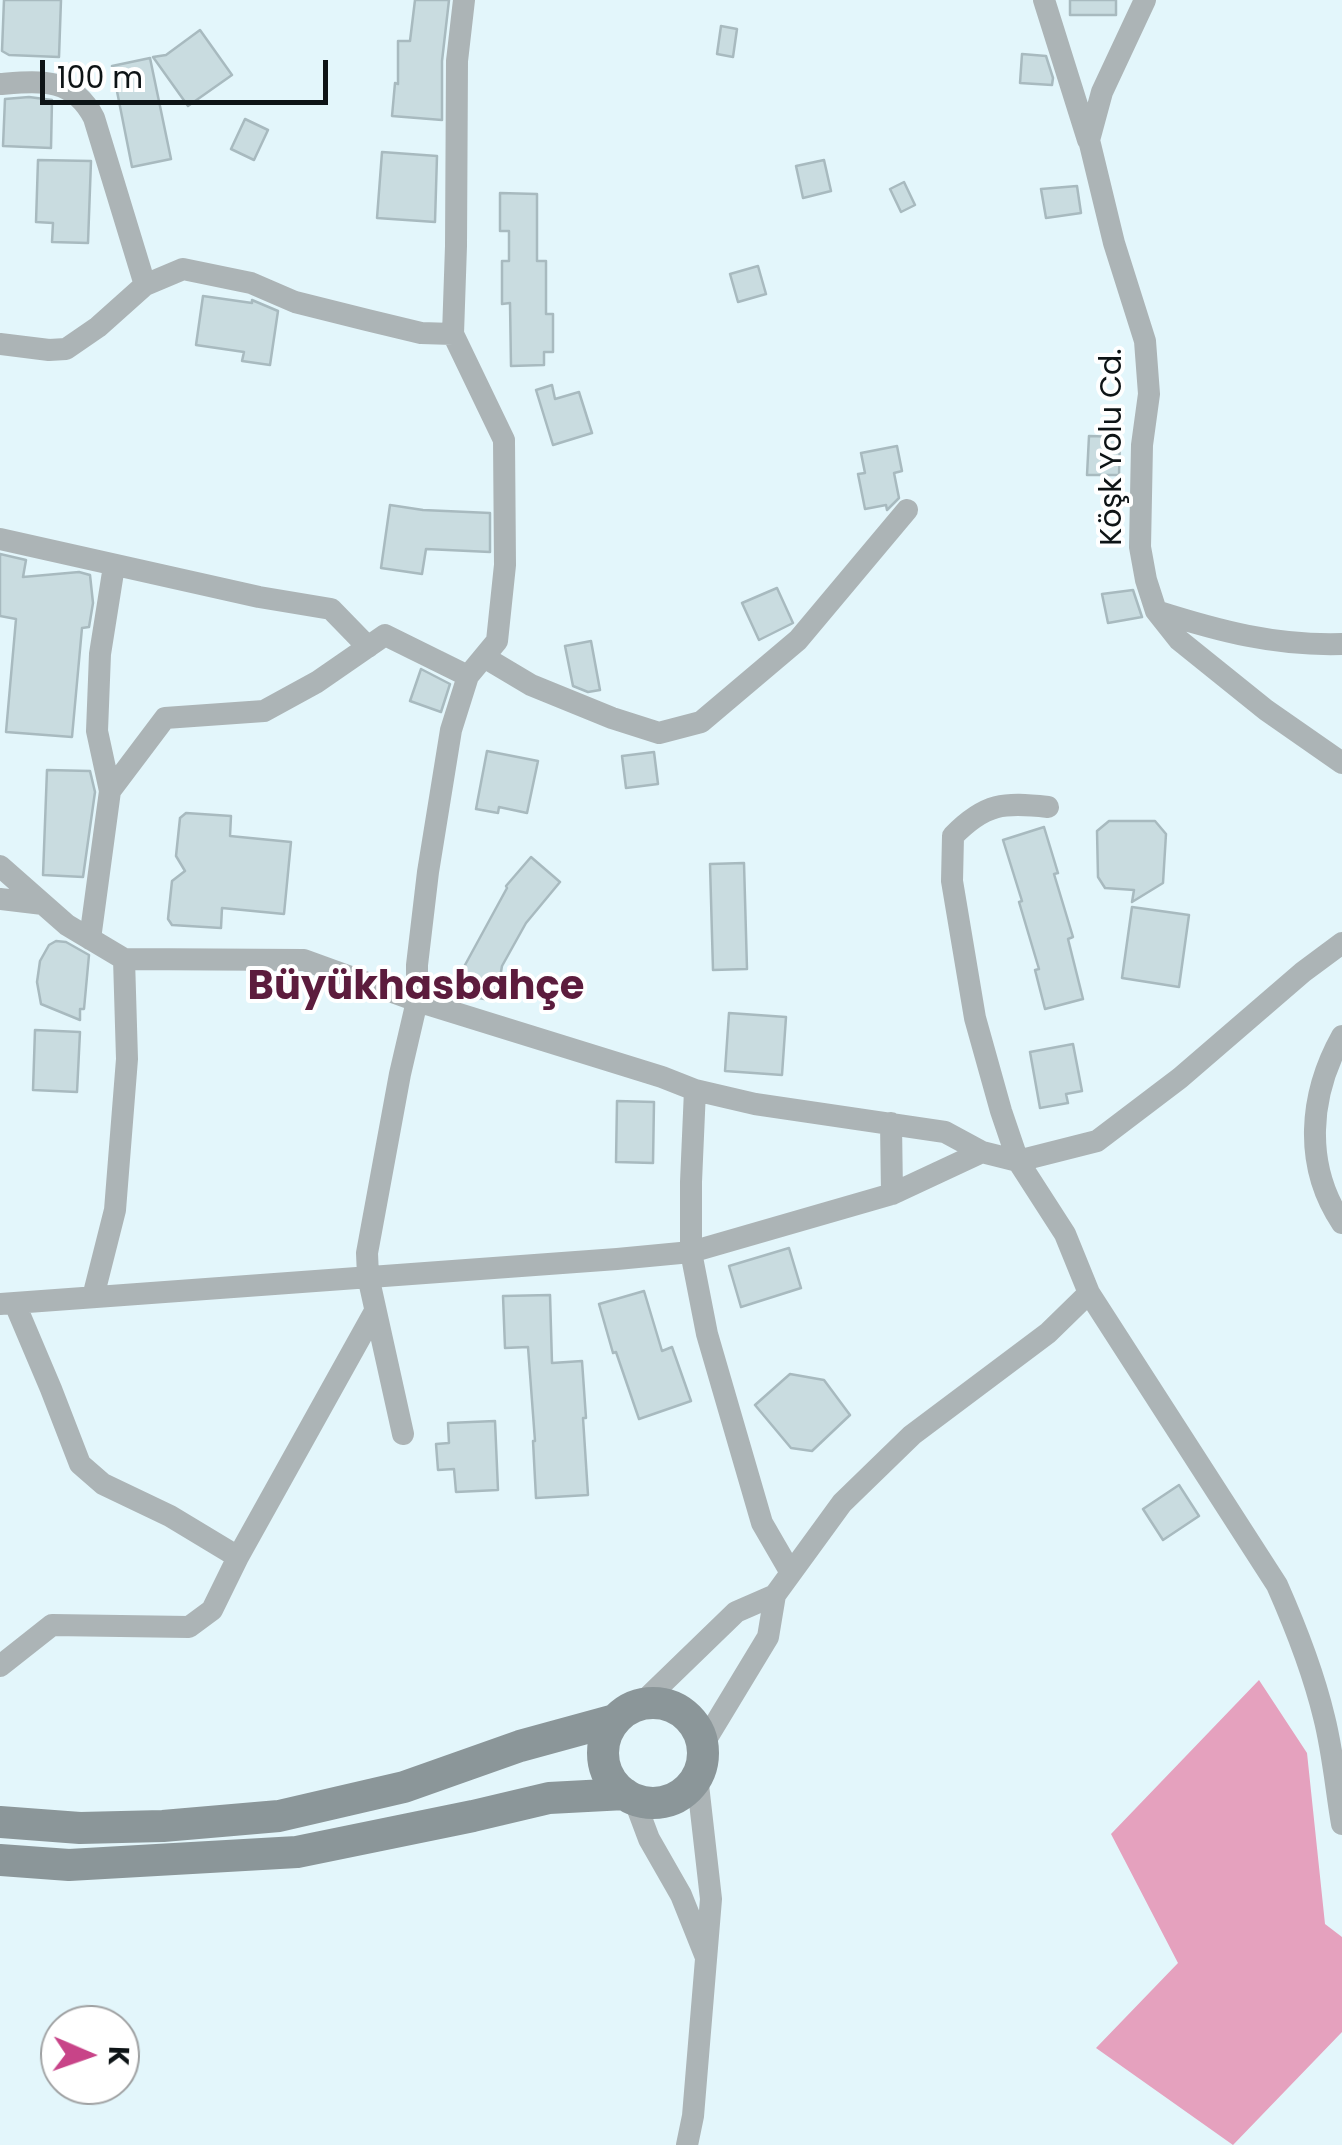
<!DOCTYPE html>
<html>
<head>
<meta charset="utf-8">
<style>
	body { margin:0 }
	#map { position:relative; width:1342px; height:2145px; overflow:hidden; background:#e3f6fb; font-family:Poppins,sans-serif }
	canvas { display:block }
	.north { position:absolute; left:40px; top:2005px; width:100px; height:100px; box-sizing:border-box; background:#fff; border:2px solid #9fa1a2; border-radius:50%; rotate:92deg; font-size:28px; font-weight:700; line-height:40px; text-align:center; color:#0e1416 }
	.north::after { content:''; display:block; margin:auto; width:35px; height:45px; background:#c84488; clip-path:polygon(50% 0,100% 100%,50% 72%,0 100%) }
	.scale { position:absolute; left:40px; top:60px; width:288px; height:45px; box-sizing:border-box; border:5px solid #0e1416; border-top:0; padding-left:12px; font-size:30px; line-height:35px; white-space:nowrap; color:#0e1416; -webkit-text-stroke:8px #fff; paint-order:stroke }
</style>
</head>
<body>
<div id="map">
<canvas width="1342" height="2145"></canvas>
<div class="north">K</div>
<div class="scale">100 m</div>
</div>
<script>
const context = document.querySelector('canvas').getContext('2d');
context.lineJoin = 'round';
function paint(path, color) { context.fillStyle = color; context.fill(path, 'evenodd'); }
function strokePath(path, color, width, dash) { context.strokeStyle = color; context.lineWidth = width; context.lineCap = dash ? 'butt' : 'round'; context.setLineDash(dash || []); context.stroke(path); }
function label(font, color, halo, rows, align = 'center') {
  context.font = font + ' Poppins,sans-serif'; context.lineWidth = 8; context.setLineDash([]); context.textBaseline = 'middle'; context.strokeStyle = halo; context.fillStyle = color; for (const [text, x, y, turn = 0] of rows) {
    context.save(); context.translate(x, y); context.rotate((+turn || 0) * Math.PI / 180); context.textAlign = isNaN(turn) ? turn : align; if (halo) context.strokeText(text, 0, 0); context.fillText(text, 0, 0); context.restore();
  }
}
paint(new Path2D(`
	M1259,1680L1307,1753L1325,1924L1342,1937V2032L1233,2145L1096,2048L1178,1963L1111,1834Z`), '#e5a1be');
const building = new Path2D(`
	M4,0H61L59,57L9,55L2,51Z
	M415,0H449L442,61V120L392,116L395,83L398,84V41H410Z
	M1070,0H1116V15H1070Z
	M721,26L737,29L733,57L717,54Z
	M200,30L232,75L188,106L153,57L166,55Z
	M1022,54L1046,56L1053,78L1052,85L1020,83Z
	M150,58L171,159L132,167L112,66Z
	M29,97L52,100L51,148L3,146L5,99Z
	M245,119L268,130L254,160L231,149Z
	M382,152L437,156L435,222L377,218Z
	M38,160L91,161L88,243L52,242L53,223L36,222Z
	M824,160L831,191L803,198L796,166Z
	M904,182L915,205L901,212L890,189Z
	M1077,186L1081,213L1046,218L1041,189Z
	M500,193L537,194V261H546V314H553V352H544V365L511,366L510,303L502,304V261H509V231H500Z
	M758,266L766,294L738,302L730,274Z
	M203,296L252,303V300L278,311L270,365L242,361L244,352L196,345Z
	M552,385L555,399L579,392L592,433L553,445L536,390Z
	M1089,436L1120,437L1119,475H1087Z
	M897,446L902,471L894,473L899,498L887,510L886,505L865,509L858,474L865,473L861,453Z
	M390,505L423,510L490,513V552L426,549L422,574L381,568Z
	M0,554L26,560L23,577L79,572L90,575L93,603L89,627L82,628L72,737L6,732L16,619L0,616Z
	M777,588L793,623L759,640L742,603Z
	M1133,590L1142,617L1108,623L1102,594Z
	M591,641L600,690L588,692L573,686L565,646Z
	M421,669L450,684L441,712L410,701Z
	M487,751L538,761L527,813L499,807L498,813L476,809Z
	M654,752L658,784L626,788L622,756Z
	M47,770L90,771L95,792L83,877L43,875Z
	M186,813L231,816L230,836L291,842L284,914L222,908L221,928L172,925L168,919L172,881L185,871L176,856L180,818Z
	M1109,821H1155L1166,834L1163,883L1132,902L1134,890L1105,888L1098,877L1097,831Z
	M1044,827L1058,873L1054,874L1073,937L1068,939L1083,999L1045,1009L1035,970L1039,969L1019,902L1022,901L1003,840Z
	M531,857L560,882L526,923L502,966L496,1001L461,995L465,965L507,888L506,886Z
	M744,863L747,969L713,970L710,864Z
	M1132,907L1189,915L1179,987L1122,978Z
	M56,941L66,942L89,955L84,1009H80V1020L41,1004L37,982L40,961L49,945Z
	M729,1013L786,1017L782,1075L725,1071Z
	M35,1030L80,1032L77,1092L33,1090Z
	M1073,1044L1082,1091L1066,1094L1068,1103L1040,1108L1030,1052Z
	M617,1101L654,1102L653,1163L616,1162Z
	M789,1248L801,1288L741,1307L729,1266Z
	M644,1291L662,1351L672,1347L691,1401L639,1419L616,1352L613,1353L599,1304Z
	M550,1295L552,1363L582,1361L586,1418H583L588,1495L536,1498L533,1441H535L528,1347L505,1348L503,1296Z
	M790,1374L824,1380L850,1415L812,1451L791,1448L755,1405Z
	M495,1421L498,1490L456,1492L454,1469L438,1470L436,1444L449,1443L448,1423Z
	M1179,1485L1199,1516L1163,1540L1143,1509Z`);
paint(building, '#c9dce0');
strokePath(building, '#a8babf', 2.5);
strokePath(new Path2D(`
	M1044,0L1088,140
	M1145,0L1102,92L1089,140L1114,243L1145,341L1149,394L1142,445L1140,547L1146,580L1156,611L1179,640L1266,710L1342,763
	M0,84C41,81 73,77 94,118L145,285
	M0,344L49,350L66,349L98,327L145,285L183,269L251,283L295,302L367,320L421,333L453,334
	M0,539L259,597L331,609L368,647
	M1156,611C1219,631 1275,646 1342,644
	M484,657L531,685L612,718L659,733L701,722L798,640L907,510
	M110,791L97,731L100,654L114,566
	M1048,807C1004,802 985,803 953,836L952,881L975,1018L1001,1111L1018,1161L1065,1234L1089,1293L1277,1585C1296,1628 1313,1671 1324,1717C1333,1752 1336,1789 1342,1824
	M0,866L67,925L124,959L304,960L417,1001L662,1077L695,1090L755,1104L945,1132L982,1152L1018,1161L1097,1141L1180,1078L1303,972L1342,943
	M0,899L43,904
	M90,939L110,791L165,718L264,711L317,682L385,635L468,676
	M1342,1036C1309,1095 1303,1165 1342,1223
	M695,1090L691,1182V1252L707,1334L762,1523L791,1573
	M891,1123L892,1194
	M93,1297L115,1210L127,1059L124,959
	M0,1304L617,1259L691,1252L892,1194L982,1152
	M15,1304L51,1389L80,1464L103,1484L170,1516L238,1557
	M403,1434L368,1276L367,1253L400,1074L417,1001V965L428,872L451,730L468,676L497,641L505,565L504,440L453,334L456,246L457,61L464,0
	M0,1666L52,1625L189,1627L212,1610L238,1557L375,1311
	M641,1704L736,1612L775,1595
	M702,1746L768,1637L775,1595L842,1503L912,1435L1048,1333L1089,1293
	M634,1799L649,1839L681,1895L705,1955
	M687,2145L693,2116L711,1899L697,1776`), '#acb4b6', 22);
strokePath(new Path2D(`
	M603 1753a50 50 0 1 1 100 0a50 50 0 1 1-100 0Z
	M0,1822L80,1828L163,1826L279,1816L404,1787L520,1746L615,1720
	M0,1860L69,1865L297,1852L473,1816L549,1798L625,1794`), '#8b9699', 32);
label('30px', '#0e1416', '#fff', [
	["Köşk Yolu Cd.",1113,447,-90]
]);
label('bold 40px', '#5c1c3d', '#fff', [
	["Büyükhasbahçe",416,989]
]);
</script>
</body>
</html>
